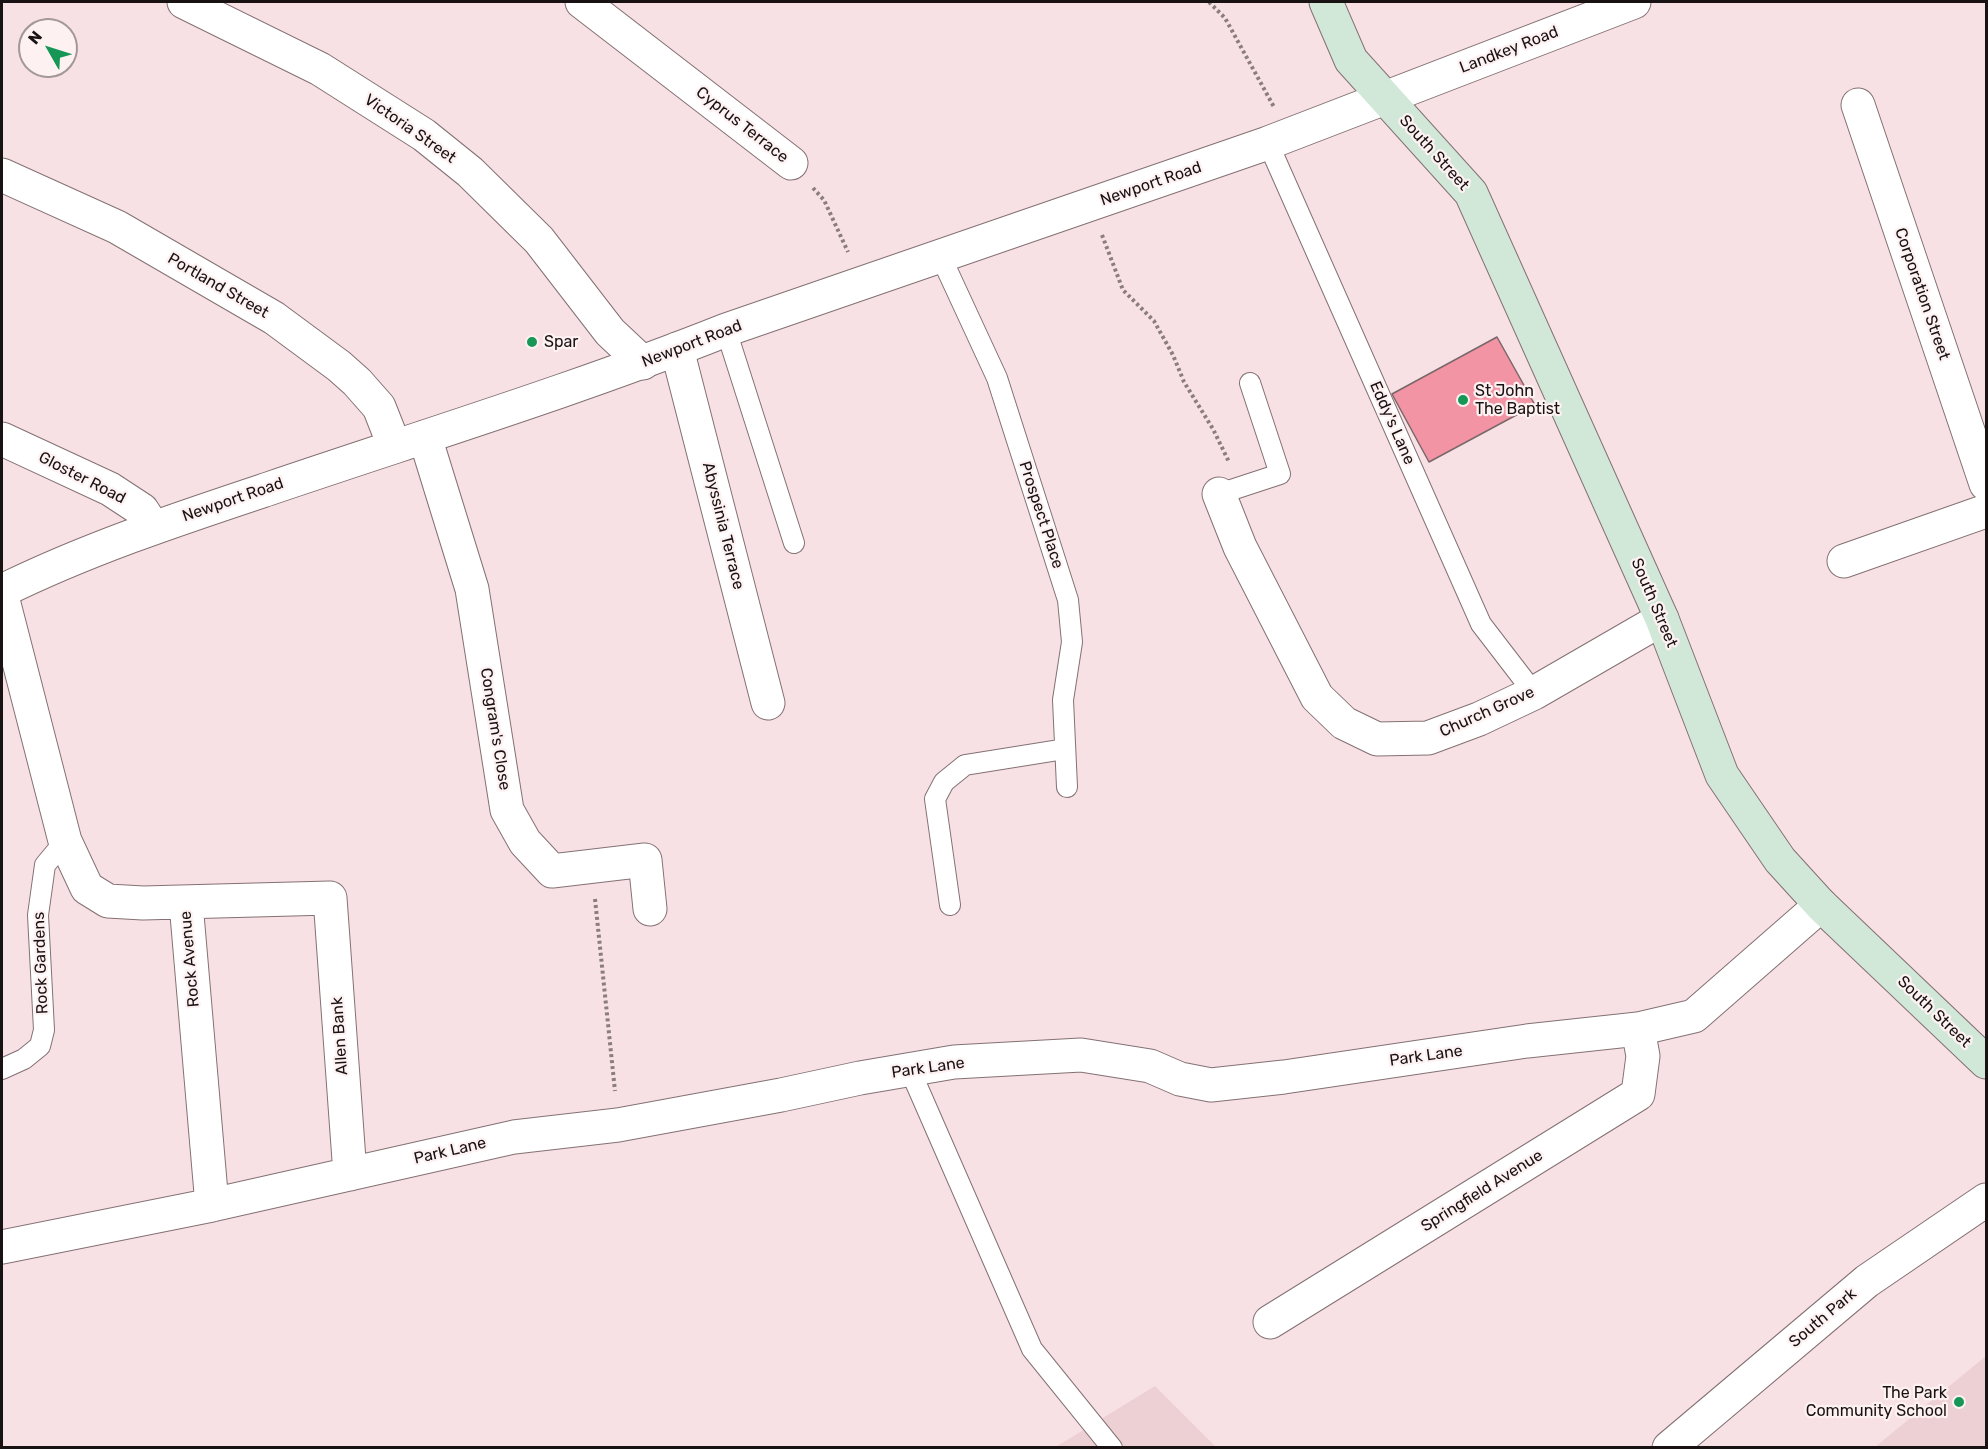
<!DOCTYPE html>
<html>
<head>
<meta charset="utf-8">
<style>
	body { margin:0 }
	#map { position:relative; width:1988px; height:1449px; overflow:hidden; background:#f7e1e4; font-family:Rubik,sans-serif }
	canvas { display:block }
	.frame { position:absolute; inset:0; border:3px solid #191213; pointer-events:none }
	.north { position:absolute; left:18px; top:18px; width:60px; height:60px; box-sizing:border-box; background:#fef1f2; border:2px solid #a29899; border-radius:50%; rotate:309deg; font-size:16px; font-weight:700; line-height:24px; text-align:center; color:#191213 }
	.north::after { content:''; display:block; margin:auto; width:21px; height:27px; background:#169756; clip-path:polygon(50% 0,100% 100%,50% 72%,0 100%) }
</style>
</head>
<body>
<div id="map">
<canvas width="1988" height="1449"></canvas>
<div class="frame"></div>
<div class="north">N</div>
</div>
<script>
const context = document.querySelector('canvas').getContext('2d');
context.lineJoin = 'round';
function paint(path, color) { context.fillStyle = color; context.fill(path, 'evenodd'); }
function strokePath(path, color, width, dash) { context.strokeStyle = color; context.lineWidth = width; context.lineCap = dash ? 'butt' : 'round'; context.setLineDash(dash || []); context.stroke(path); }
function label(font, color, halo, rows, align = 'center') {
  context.font = font + ' Rubik,sans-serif'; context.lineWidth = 4.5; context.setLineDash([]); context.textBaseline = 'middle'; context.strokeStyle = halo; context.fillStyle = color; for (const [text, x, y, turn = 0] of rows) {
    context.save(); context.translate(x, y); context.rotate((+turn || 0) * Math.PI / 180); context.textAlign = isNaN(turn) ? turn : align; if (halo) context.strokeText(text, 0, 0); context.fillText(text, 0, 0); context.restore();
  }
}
paint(new Path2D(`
	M1986,1356V1447H1875Z
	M1155,1386L1216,1447L1054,1448Z`), '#edd0d4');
const building = new Path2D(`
	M1497,337L1535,405L1429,462L1392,394Z`);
paint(building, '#f294a4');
strokePath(building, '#7a6769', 1.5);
const service = new Path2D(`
	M1268,143L1481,624L1534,693
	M941,257L997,378L1068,600L1072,642L1063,700L1067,787
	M726,330L794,543
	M1219,494L1280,474L1250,383
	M950,905L935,799L944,782L965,765L1065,749
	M2,1069L24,1059L40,1046L44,1030L38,915L45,865L65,841
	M910,1070L1032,1349L1112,1448`);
const minor = new Path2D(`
	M184,2L320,69L424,135L470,172L539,240L610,332L643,363
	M582,2L791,163
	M1858,105L1986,484
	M2,175L117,227L274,318L339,366L357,382L379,407L394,445
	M677,349L768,703
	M425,437L472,589L507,810L525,842L552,871L645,860L650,909
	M2,439L110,489L142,510L153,527
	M1219,494L1240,547L1317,697L1344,723L1377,739L1428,738L1479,719L1534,693L1662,619
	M1844,561L1986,511
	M2,596L65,841L87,888L108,901L143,903L330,898L350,1174
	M186,903L212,1205
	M2,1247L212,1205L514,1137L618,1125L781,1095L860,1078L954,1062L1081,1055L1150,1066L1180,1079L1211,1085L1284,1077L1527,1041L1638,1029L1694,1016L1821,905
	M1270,1322L1638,1094L1643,1056L1638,1029
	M1669,1448L1867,1281L1986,1200`);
const tertiary = new Path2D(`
	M2,591C87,549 178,519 268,489C421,437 575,390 726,330L1268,143L1634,2`);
const secondary = new Path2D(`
	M1326,2L1351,60L1471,193L1662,619L1722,775L1780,860L1821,905L1986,1062`);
strokePath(service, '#847173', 22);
strokePath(minor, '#847173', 35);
strokePath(tertiary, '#847173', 35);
strokePath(secondary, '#847173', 35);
strokePath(new Path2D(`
	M1209,2L1225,18L1274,107
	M813,188L824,200L848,252
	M1102,235L1123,290L1154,321L1173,355L1184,382L1213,429L1229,462
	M595,899L615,1091`), '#8b7d7f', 4, [3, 3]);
strokePath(service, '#fff', 20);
strokePath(minor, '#fff', 33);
strokePath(tertiary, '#fff', 33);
strokePath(secondary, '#d1e8d9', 33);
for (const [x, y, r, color] of [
	[532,342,6,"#169756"],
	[1463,400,6,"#169756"],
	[1959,1402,6,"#169756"]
]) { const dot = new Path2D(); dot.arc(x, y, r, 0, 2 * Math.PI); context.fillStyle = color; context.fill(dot); strokePath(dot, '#fef1f2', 2); }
label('16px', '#191213', '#fef1f2', [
	["Landkey Road",1509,50,-21],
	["Cyprus Terrace",742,125,38],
	["Victoria Street",410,129,35],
	["South Street",1434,153,48],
	["Newport Road",1151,184,-19],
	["Portland Street",218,286,30],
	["Corporation Street",1922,294,71],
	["Newport Road",692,344,-21],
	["Eddy's Lane",1392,423,66],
	["Gloster Road",82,478,27],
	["Newport Road",233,500,-19],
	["Prospect Place",1041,515,72],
	["Abyssinia Terrace",723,526,76],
	["South Street",1654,603,67],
	["Church Grove",1487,712,-24],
	["Congram's Close",495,729,81],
	["Rock Avenue",190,959,-95],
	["Rock Gardens",41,963,-92],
	["South Street",1934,1012,44],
	["Allen Bank",340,1036,-94],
	["Park Lane",1426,1056,-8],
	["Park Lane",928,1068,-8],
	["Park Lane",450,1151,-13],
	["Springfield Avenue",1482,1191,-32],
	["South Park",1823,1318,-40]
]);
label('16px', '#191213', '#fef1f2', [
	["Spar",544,342],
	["St John",1475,391],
	["The Baptist",1475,409],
	["The Park",1947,1393,"right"],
	["Community School",1947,1411,"right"]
], 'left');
</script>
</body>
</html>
